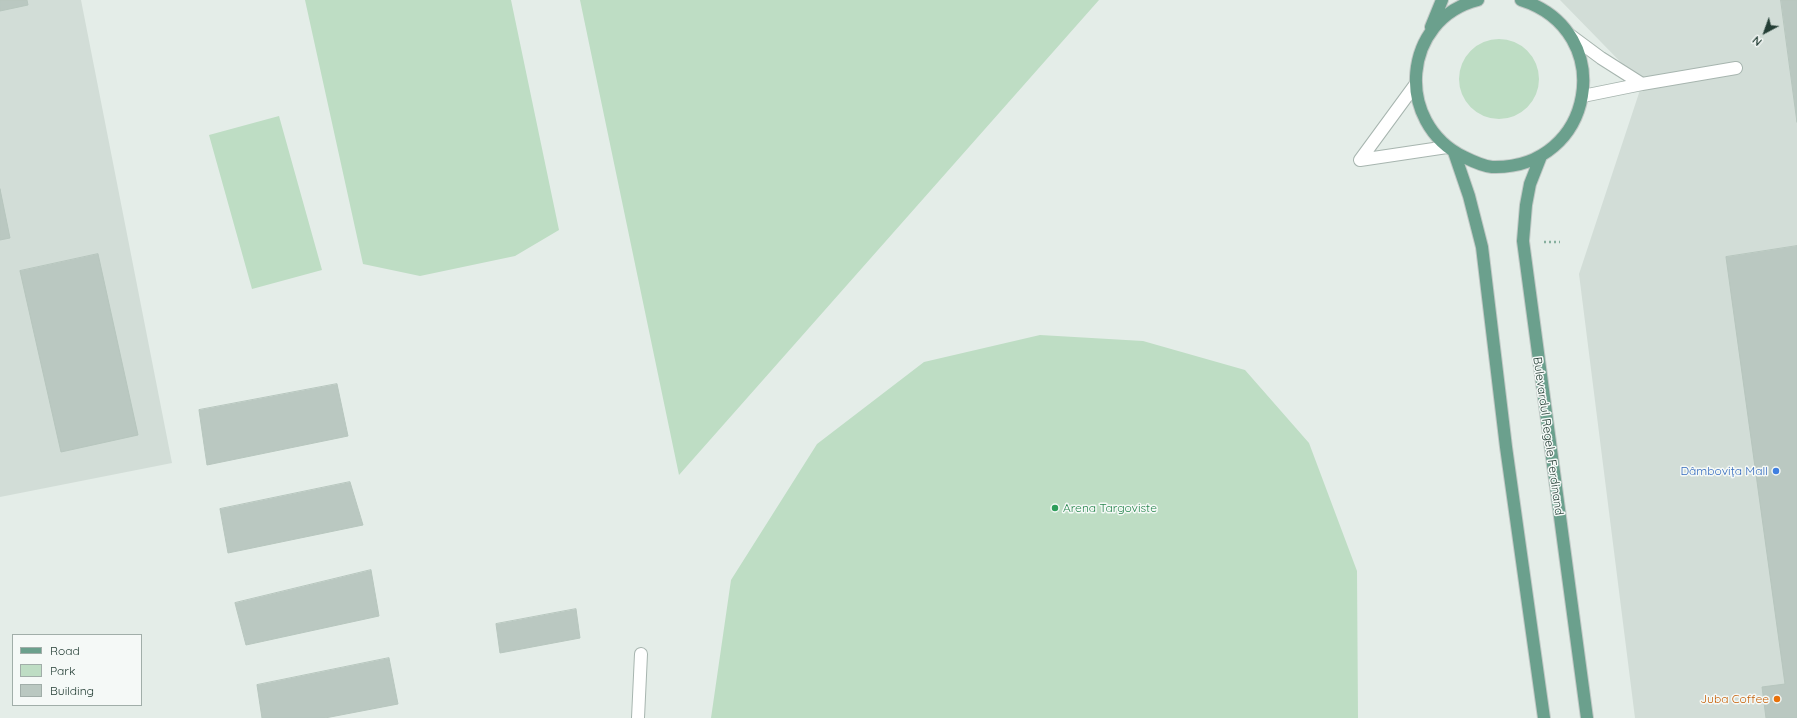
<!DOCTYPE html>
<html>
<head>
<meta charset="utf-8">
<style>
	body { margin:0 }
	#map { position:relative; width:1797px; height:718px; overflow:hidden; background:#e4ede8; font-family:Quicksand,sans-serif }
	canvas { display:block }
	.legend { position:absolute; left:12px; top:634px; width:130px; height:72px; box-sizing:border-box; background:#f5f9f7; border:1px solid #a1aea9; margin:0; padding:5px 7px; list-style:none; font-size:12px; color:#243e35 }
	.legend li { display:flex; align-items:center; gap:8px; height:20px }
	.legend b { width:20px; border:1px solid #a1aea9 }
	.north { position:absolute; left:1745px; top:12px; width:40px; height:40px; -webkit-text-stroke:3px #f5f9f7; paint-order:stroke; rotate:221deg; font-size:11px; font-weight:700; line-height:16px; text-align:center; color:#243e35 }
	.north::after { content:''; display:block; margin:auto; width:14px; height:18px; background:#243e35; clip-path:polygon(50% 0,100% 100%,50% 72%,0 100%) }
</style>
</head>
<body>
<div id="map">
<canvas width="1797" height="718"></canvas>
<ul class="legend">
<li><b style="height:5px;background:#6ba08d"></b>Road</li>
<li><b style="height:11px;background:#beddc4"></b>Park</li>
<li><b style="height:11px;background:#bac8c1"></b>Building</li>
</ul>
<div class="north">N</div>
</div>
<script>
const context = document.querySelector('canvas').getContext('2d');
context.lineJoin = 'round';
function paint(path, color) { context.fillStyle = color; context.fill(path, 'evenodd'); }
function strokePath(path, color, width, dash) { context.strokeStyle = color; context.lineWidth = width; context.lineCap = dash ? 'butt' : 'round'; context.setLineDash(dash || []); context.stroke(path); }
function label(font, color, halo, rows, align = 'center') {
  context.font = font + ' Quicksand,sans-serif'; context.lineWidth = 3; context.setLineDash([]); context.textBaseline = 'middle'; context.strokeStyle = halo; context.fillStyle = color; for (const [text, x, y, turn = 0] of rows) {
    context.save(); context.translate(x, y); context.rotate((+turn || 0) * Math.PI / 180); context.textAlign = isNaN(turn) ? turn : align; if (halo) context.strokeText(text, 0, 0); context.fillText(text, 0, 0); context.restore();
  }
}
paint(new Path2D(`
	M0,0H81L172,463L0,497Z
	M1560,0H1797V718H1635L1579,274L1642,84Z`), '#d2ddd7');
paint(new Path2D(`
	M305,0H511L559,230L515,256L420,276L363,264Z
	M580,0H1099L679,475Z
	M1459 79a40 40 0 1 1 80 0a40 40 0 1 1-80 0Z
	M279,116L322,270L252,289L209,135Z
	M1040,335L1143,341L1245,370L1309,443L1357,571L1358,718H711L731,580L817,444L924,362Z`), '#beddc4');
const building = new Path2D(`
	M0,0H27L28,5L0,11Z
	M1781,0H1797V122Z
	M0,189L10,238L0,240Z
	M1797,246V718H1766L1762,687L1785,684L1726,257Z
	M98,254L138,435L61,452L20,271Z
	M337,384L348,436L207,465L199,410Z
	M350,482L363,525L228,553L220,509Z
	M371,570L379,616L246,645L235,603Z
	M576,609L580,638L500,653L496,624Z
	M389,658L398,704L325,718H262L257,685Z`);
paint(building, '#bac8c1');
strokePath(building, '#b7c6be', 1);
const minor = new Path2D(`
	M1570,35L1601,58L1642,84
	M1583,96L1642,84L1736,68
	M1360,160L1415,85
	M1360,160L1447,147
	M638,718L641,654`);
const major = new Path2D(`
	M1478,0C1402,19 1394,123 1464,157C1472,161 1483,166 1492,167C1595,170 1619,31 1521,0
	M1431,27L1442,0
	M1454,152L1469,196L1482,247L1506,447L1544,718
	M1541,156L1530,184L1526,205L1523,241L1587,718`);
strokePath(minor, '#a7b5af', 14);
strokePath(major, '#c2c9c6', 14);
strokePath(new Path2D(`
	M1544,242H1560`), '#86af9e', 2.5, [2, 3]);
strokePath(minor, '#fff', 12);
strokePath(major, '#6ba08d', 12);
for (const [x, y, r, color] of [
	[1776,471,4,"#3f7fe0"],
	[1055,508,4,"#2e9e5b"],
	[1777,699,4,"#e8710a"]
]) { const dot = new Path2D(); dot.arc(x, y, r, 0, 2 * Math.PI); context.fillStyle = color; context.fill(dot); strokePath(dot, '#f5f9f7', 1.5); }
label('12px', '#243e35', '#f5f9f7', [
	["Bulevardul Regele Ferdinand",1548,436,82]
]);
label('12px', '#366cbe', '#f5f9f7', [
	["Dâmbovița Mall",1768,471]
], 'right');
label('12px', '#27864d', '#f5f9f7', [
	["Arena Targoviste",1063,508]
], 'left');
label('12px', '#c56008', '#f5f9f7', [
	["Juba Coffee",1769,699]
], 'right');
</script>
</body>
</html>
